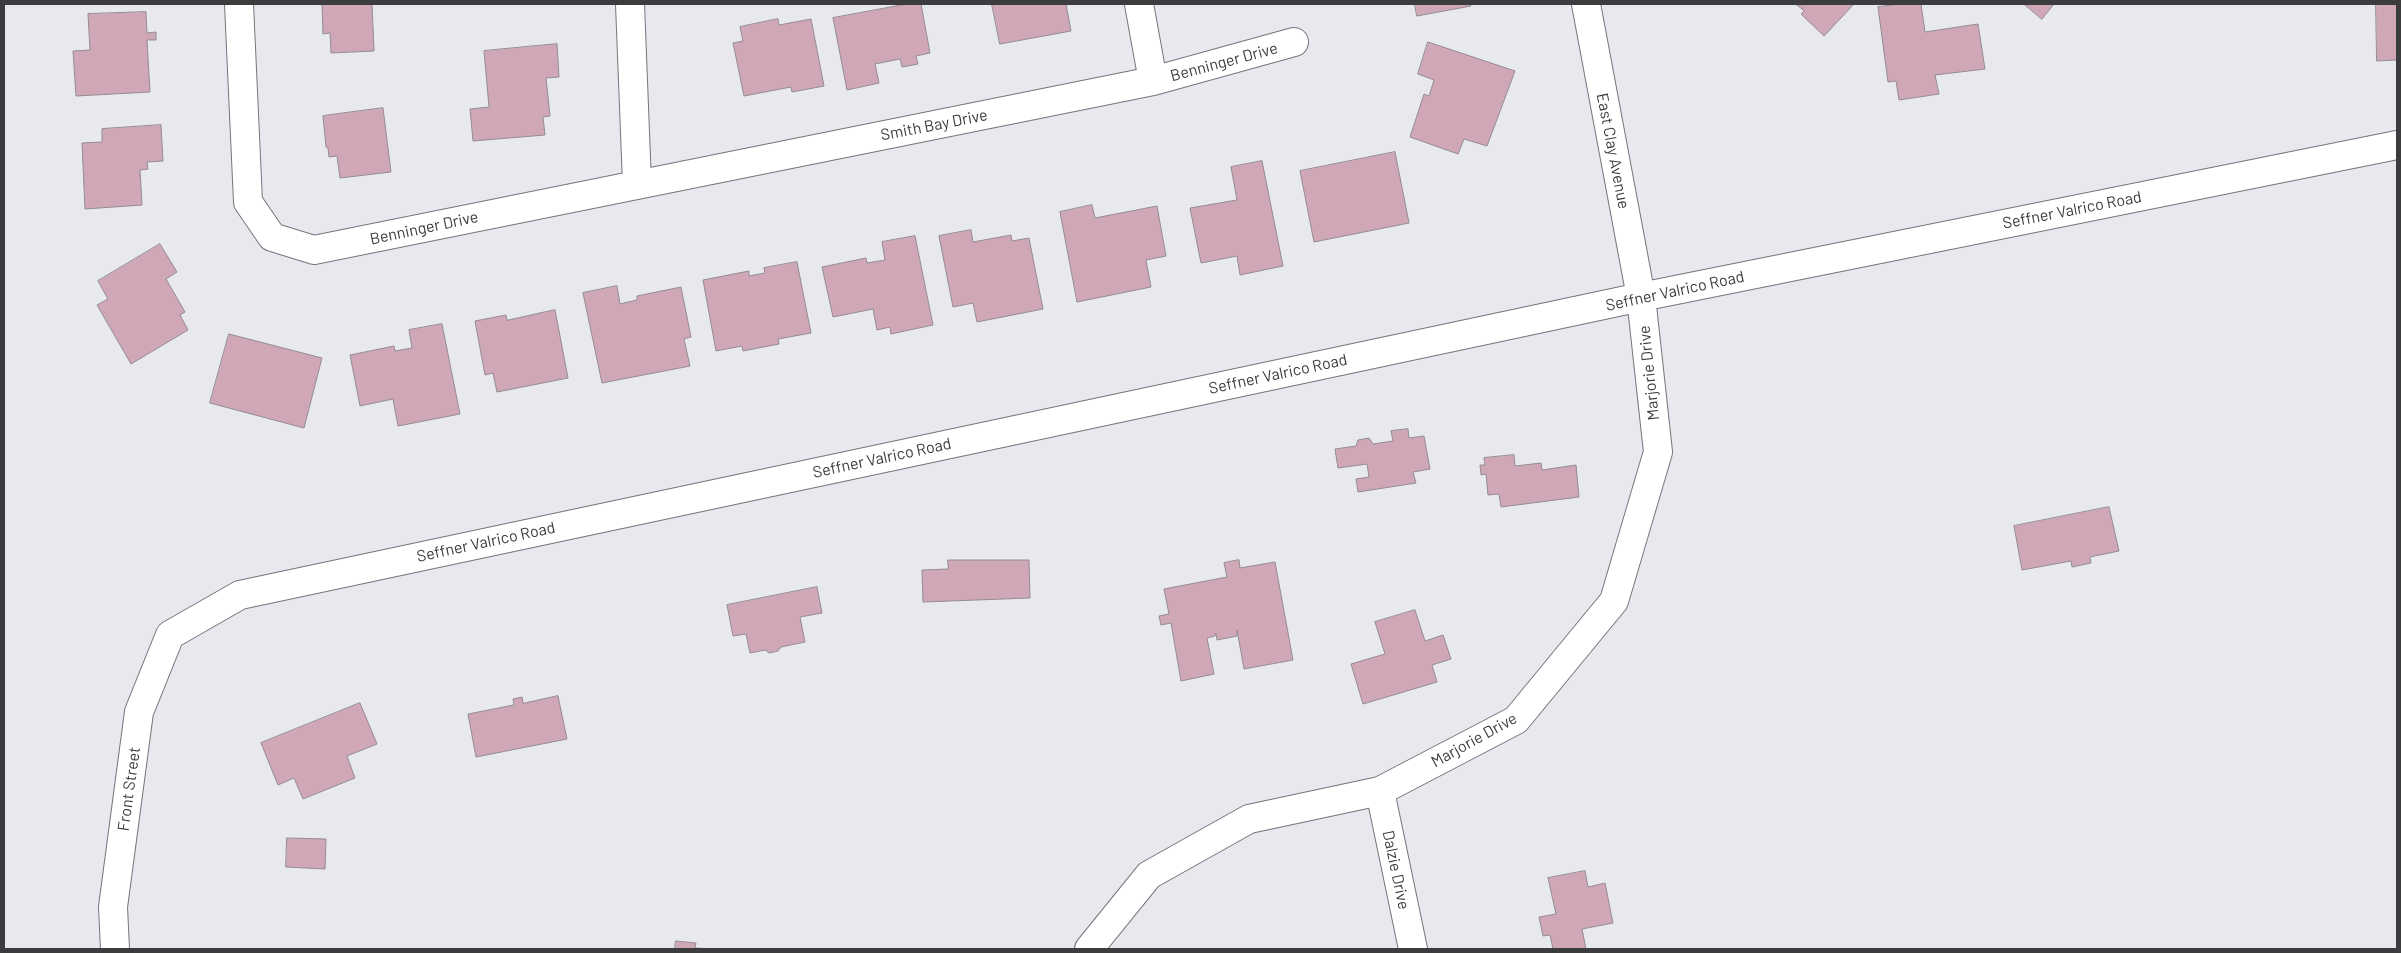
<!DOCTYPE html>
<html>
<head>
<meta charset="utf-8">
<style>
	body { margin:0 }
	#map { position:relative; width:2401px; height:953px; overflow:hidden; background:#e8e8ef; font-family:Barlow,sans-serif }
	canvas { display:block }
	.frame { position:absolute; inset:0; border:5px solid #3c3c3f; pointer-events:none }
</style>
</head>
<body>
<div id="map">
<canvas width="2401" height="953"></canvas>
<div class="frame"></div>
</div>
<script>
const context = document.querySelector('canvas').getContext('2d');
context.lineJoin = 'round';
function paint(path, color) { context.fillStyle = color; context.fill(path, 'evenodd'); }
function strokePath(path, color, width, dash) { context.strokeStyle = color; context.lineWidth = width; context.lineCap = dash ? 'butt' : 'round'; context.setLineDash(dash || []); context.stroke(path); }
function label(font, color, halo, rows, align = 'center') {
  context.font = font + ' Barlow,sans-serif'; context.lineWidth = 4; context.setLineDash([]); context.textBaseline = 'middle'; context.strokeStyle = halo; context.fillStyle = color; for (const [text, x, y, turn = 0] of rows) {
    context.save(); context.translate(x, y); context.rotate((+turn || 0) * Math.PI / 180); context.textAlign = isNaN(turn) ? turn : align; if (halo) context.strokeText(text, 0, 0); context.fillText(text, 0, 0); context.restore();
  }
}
const building = new Path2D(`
	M317,4H372L374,51L331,53L330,33L323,34L322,5Z
	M907,4H921L930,53L916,56L918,64L902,67L900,59L875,64L879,83L847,90L833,18Z
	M992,4H1066L1071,31L1000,44Z
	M1415,4H1470L1471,6L1417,16Z
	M1796,4H1854L1824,36L1801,14L1804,11Z
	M1902,4H1921L1925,32L1978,24L1985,69L1935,75L1939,94L1899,100L1896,81L1888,82L1878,7Z
	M2024,4H2054L2042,19Z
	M2376,4H2397V60L2377,61Z
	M146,12L147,33L156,32V40H147L150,92L76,96L73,51L90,50L88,14Z
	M778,19L779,25L811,19L824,86L792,92L791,87L744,96L733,43L743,41L740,27Z
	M1428,42L1515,71L1487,146L1464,139L1458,154L1410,137L1424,94L1429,96L1434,80L1418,74Z
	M557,44L559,77L546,78L550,116L543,117L545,135L473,141L470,109L489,107L484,51Z
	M383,108L391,172L340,178L337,156L329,157L328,148L326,147L323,116Z
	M161,125L163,161L147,162L148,169L140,170L142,205L85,209L82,143L102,142V129Z
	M1395,152L1409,223L1314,242L1300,171Z
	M1262,161L1283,266L1240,275L1237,256L1201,263L1190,208L1237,200L1231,167Z
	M1092,205L1095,218L1157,206L1166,256L1146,260L1151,287L1077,302L1060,212Z
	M971,230L973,242L1011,235L1012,241L1029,238L1043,309L977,322L973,303L953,307L939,236Z
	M915,236L933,325L891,334L890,327L877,330L873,309L833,317L822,267L866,258L867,263L885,260L882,242Z
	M160,244L177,272L166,279L185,312L180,315L188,330L131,364L97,305L108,299L98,281Z
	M797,262L811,333L778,339L779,344L743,351L742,346L716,351L703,280L749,271V276L765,273L764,268Z
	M617,286L620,304L637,300V296L681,287L691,337L684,339L690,366L602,383L583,293Z
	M555,310L568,378L497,392L493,373L485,375L475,321L506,315L507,320Z
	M442,324L460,414L398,426L393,399L360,406L350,355L394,346L395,351L412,348L409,330Z
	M229,334L322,358L304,428L210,403Z
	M1408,429L1409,438L1424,436L1430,469L1413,472L1416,483L1358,492L1356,479L1369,477L1367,464L1338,468L1335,449L1356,446L1358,440L1369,438L1373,444L1393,441L1391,431Z
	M1514,455L1515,466L1541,463L1542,470L1576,465L1579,497L1501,507L1499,494L1488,495L1486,474L1481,475L1480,465H1485L1484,458Z
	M2109,507L2119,551L2090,557L2091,563L2072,567L2071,561L2022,570L2014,526Z
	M948,560H1029L1030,598L923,602L922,570L948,569Z
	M1239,560L1240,568L1275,562L1293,660L1244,669L1237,630V636L1217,640L1216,633L1215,636L1207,638L1214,674L1181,681L1171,623L1161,625L1159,616L1169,614L1164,589L1227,577L1224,563Z
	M817,587L822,613L800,617L805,642L781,647L778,651L769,653L765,650L750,653L746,634L733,636L727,605Z
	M1415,610L1425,641L1443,635L1451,659L1432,665L1437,682L1363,704L1351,664L1385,654L1375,622Z
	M558,696L567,739L476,757L468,714L514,705L513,699L522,697L523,703Z
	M360,703L377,744L347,756L355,778L303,799L294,778L278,785L261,743Z
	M287,838L326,839L325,869L286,867Z
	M1585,871L1588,887L1605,883L1613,923L1582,929L1586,949H1553L1550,935L1543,936L1539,917L1556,914L1548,878Z
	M676,941L696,943L695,948L717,949H675Z`);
paint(building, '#cfa7b7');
strokePath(building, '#938c8f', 1);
const minor = new Path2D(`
	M239,4L248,202L272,237L314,250L1153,81L1294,42
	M630,4L637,184
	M1139,4L1153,81
	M1380,791L1413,949
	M115,949L113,907L139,712L170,635L240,595L1641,297L2397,145
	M1089,949L1149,875L1249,819L1380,791L1516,720L1614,601L1658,452L1641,297L1586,4`);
strokePath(minor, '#75757b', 30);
strokePath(minor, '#fff', 28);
label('16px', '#3c3c3f', '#fff', [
	["Benninger Drive",1224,62,-15],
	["Smith Bay Drive",934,125,-11],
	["East Clay Avenue",1613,151,79],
	["Seffner Valrico Road",2072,210,-11],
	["Benninger Drive",424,228,-12],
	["Seffner Valrico Road",1675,291,-12],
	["Marjorie Drive",1649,373,-96],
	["Seffner Valrico Road",1278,374,-12],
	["Seffner Valrico Road",882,458,-12],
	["Seffner Valrico Road",486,542,-12],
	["Marjorie Drive",1474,740,-29],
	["Front Street",129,789,-82],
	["Dalzie Drive",1396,870,78]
]);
</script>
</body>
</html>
